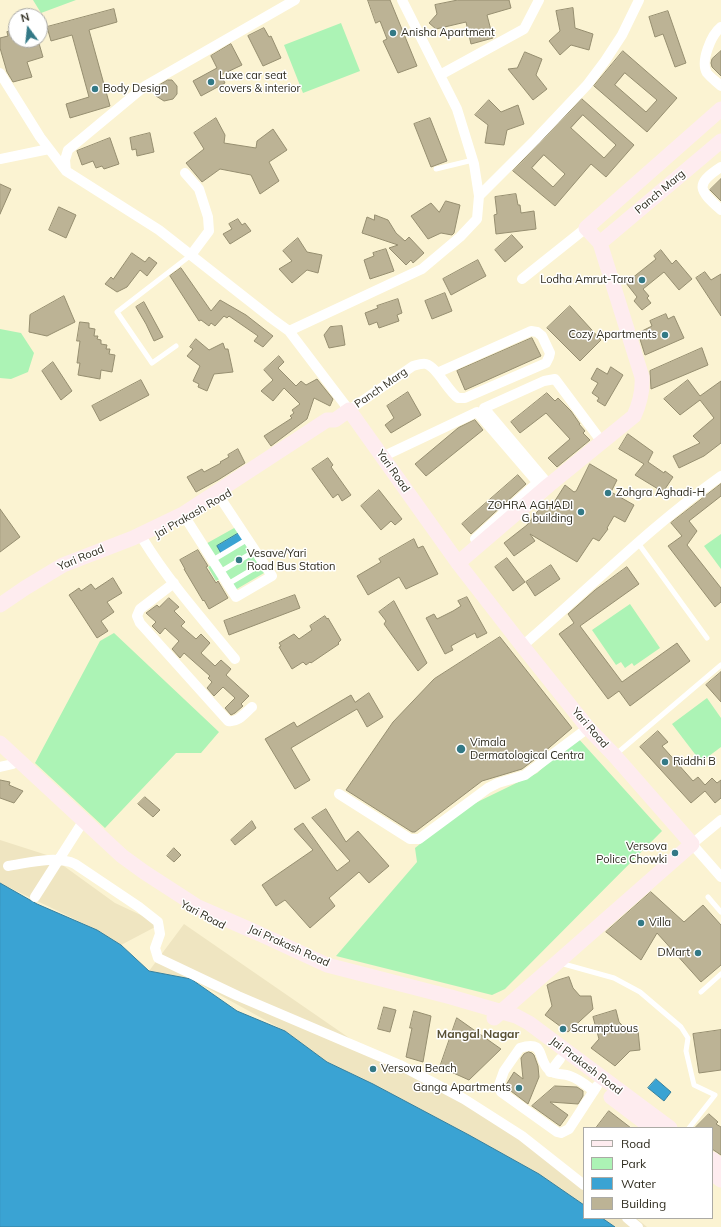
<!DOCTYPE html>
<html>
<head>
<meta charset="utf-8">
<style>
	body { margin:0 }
	#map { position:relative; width:721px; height:1227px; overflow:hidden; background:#fbf3d2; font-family:Mulish,sans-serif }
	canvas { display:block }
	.legend { position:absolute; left:583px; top:1127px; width:130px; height:92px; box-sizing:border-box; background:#fff; border:1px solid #abaaa5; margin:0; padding:5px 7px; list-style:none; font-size:12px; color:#2e2b1e }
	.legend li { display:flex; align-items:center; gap:8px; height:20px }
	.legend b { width:20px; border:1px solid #abaaa5 }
	.north { position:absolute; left:8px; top:8px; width:40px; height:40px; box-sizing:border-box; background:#fff; border:1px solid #abaaa5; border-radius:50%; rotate:345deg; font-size:11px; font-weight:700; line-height:16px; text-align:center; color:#2e2b1e }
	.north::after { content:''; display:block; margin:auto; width:14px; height:18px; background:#337986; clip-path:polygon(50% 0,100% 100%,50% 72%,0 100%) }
</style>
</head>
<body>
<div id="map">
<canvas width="721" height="1227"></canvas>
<ul class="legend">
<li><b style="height:5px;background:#feecef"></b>Road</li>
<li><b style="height:11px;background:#acf3b5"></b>Park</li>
<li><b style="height:11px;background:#3aa3d3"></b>Water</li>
<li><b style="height:11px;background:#bcb395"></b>Building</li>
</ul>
<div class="north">N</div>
</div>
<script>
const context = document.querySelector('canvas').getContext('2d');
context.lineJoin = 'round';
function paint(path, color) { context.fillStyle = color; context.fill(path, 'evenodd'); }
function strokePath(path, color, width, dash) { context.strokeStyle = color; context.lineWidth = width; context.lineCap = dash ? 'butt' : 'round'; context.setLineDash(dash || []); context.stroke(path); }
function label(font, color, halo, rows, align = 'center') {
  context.font = font + ' Mulish,sans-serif'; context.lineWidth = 3; context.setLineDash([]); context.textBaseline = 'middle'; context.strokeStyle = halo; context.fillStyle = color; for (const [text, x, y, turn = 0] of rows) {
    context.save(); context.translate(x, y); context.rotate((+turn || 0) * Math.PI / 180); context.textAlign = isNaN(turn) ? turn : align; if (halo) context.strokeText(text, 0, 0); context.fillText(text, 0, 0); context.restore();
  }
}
paint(new Path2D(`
	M33,0H76L41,13Z
	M341,23L360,71L303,93L284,45Z
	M0,329L21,333L34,353L28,372L11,379L0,378Z
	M236,527L264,573L230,593L221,578L216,581L208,567L213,564L202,546Z
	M721,534V569L704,546Z
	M630,604L660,648L634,666L632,663L625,668L621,662L616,665L592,630Z
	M114,633L219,732L201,753H176L105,828L35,763L100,641Z
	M707,698L721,718V747L701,762L672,724Z
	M577,737L662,831L505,989L492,995L336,956L417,862L415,848L465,808L537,773Z`), '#acf3b5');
paint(new Path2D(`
	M0,840L50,856L115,903L145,917L157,926L121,945L97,930L0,883Z
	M184,924L371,1053L420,1075L584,1179V1205L539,1174L469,1135L373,1084L327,1062L285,1031L191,979L149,971Z
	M602,1218H636L647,1227H615Z`), '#efe5c1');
const water = new Path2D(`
	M239,533L244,541L222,555L217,546Z
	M0,883L37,904L97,930L121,945L149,971L191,979L237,1011L285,1031L327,1062L373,1084L469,1135L539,1174L584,1205V1218H602L615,1227H0Z
	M656,1079L671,1092L664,1101L648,1088Z`);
paint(water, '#3aa3d3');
strokePath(water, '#367f9d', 1);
const building = new Path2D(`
	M368,0H390L417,66L398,73L383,41L387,39L380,21L376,23Z
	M458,0H509L511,8L487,15L493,38L471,44L466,22L436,29L429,23L437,14L435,5Z
	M573,8L575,28L593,34L589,50L571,45L560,55L549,41L560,31L556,11Z
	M114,9L117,22L89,30L110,106L70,118L66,104L89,97L72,35L51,41L47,27Z
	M668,11L686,63L675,67L663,34L655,37L649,17Z
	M264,28L269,37L271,36L281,58L263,66L248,36Z
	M16,30V40H38L43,57L27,62L32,77L13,82L7,72L0,48V38L8,36L7,32Z
	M231,44L242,65L221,75L225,83L201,96L193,81L217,68L211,56Z
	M623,51L677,98L647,132L594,86ZM625,73L657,100L646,112L615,85Z
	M721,51V76L712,67L711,63L712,59Z
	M525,52L542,59L536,75L547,89L533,100L508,69L517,68Z
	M168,80H172L177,86V94L173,99L164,101L156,96L158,86Z
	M582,99L634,145L606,177L591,164L555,206L513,171ZM583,115L616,145L604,158L571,128ZM544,155L565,174L553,187L532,168Z
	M489,100L501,112L518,105L524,124L507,130L504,145L485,143L488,125L475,115Z
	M216,118L225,135L224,143L256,148L257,141L273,129L287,150L269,162L279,181L260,194L251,175L220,169L202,182L186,163L204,149L194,133Z
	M430,118L447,161L431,167L414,124Z
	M150,133L154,152L137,156L136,149L132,150L130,138Z
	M110,138L119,164L104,169L102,166L96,168L93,161L82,165L77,151Z
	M721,179V201L710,190Z
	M0,184L11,189L0,214Z
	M516,194L518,205H520L521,213L534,211L536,229L496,234L494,215L497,214L495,197Z
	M446,201L460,205L454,233L452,235L441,233L428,239L411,216L431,203L439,212Z
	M59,207L76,215L66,238L49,230Z
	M375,215L388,220L396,233L405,241L409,237L424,253L413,263L411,260L406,265L389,248L398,245L362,233L367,217L374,220Z
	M238,219L242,225L245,223L251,231L230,244L223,234L232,229L229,224Z
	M512,235L523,247L505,262L495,250Z
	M298,238L307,252L322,255L318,273L307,270L292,283L279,269L292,261L283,251Z
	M386,249L394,271L370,279L364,260L374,256L373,253Z
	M661,250L672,264L676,260L692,279L679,290L664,272L643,289L649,296L647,298L651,303L642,310L634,301L637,297L626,283L656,259L654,256Z
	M132,253L145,262L149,257L157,263L147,276L140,270L127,287L117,292L105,284L111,277L113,279Z
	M478,260L486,276L451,295L443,279Z
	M181,268L211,311L220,300L246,315L273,336L263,347L254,341L258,336L229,316L227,318L224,316L215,326L211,323L209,326L201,320L199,321L170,276Z
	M705,272L711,280L721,274V316L696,278Z
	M445,293L452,311L432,319L425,301Z
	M64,296L75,322L47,336L29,332L30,315Z
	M398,299L402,313L397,315L399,321L379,328L377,322L369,325L365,313L378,308L377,306Z
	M144,302L163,337L154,341L146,324L136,307Z
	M570,306L601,340L580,361L547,328Z
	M666,314L668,319L674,316L684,338L645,355L638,333L652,326L650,321Z
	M80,322L89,323V328L95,329L94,336H98L97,339L101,340V344L107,345L106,349H110L109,354L115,355L112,372L101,370L100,379L78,375L80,363H77L80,341H77Z
	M342,326L345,345L329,348L324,335L330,327Z
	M532,338L541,356L465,390L457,371Z
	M196,339L209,350L223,343L225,349H228L233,372L214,374L207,391L198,387L199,384L193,381L200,366L187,356L193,349L190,347Z
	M702,348L708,365L651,389L650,371Z
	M279,356L284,362L278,368L296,386L301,381L306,385L317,379L333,399L330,406L314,398L307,419L271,446L264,436L292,418L290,416L294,413L292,410L300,404L284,388L273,401L261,391L273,380L264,370Z
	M53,362L72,391L61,400L42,371Z
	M611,367L623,375L605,406L597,401L599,398L592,393L598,383L591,379L597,368L607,374Z
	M141,380L149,395L100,421L92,406Z
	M688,380L700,396L721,381V443L704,456L679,468L673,456L700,443L693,436L714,418L700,400L680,415L664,399Z
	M408,392L421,415L391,433L385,425L394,418L387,406Z
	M547,393L555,401L558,398L571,411L580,424H579L585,431L583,433L590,440L557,467L548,458L570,439L546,413L520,433L511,422Z
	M475,420L483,430L426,476L415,464L458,428Z
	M628,434L653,452L648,462L664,473L665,471L673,477L663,492L635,475L644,464L619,449Z
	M238,449L245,463L218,480L196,492L187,477L202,469L204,472L221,463L220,462L229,457L228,455Z
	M328,458L333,465L331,467L351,495L342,501L338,494L333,498L312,469Z
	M590,464L617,480L611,492L634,505L625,522L614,516L607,528L608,529L599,541L593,538L577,562L530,534L535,541L514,556L504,543L527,525L544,503L551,507L565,485L574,492L576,491Z
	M518,475L526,484L471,534L462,524Z
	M721,484V496L689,521L697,531L687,545L721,588V602L715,607L668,546L682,536L671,523Z
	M379,490L402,519L395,525L391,521L381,530L361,506Z
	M0,509L20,537L0,552Z
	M414,539L418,548L423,546L438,574L406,589L399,577L368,595L357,576L381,562L379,559Z
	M198,550L208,566L206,567L216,583L218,581L228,598L209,609L204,600L203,601L184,569H185L180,560Z
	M507,558L525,582L513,591L495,567Z
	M551,565L560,579L535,596L526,582Z
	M627,567L639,584L580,626L622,682L677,643L690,661L630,706L619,691L608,699L559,634L574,623L568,614L595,590Z
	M113,578L122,593L107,602L114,612L101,621L108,631L97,638L69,595L79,588L81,591L91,584L95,589Z
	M295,595L300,608L229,635L224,621Z
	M467,597L487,633L477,638L475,633L460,641L451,646L453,650L445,654L426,618L434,614L437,619L453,611L461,606L458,601Z
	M169,598L179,607L174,611L185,622L181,626L196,639L201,634L210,643L201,653L215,666L221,660L231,669L226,675L249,696L241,704L243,706L235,713L231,715L225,708L235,698L223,687L214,696L207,688L212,682L208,678L210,676L184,653L180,658L172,649L179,641L165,628L160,634L152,626L156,622L146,613L157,605L159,607Z
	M394,601L427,663L418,671L384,624L386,621L379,612Z
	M325,616L327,619L328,618L341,640L338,643L339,644L311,663L310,662L306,665L303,662L292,669L279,647L281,646L279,643L294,634L299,639L312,630L310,626Z
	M500,637L572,728L543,753L522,769L482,781L415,832H412L346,790L393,722L434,679Z
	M721,672V702L706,685Z
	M369,693L383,717L367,727L357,709L291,748L310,780L295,789L265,739L294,722L297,727L351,695L355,702Z
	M658,731L668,742L662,746L693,781L698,777L705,785L712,778L717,783L721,780V798L715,803L705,791L691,803L640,747Z
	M0,780L10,782L9,785L23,791L14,803L0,798Z
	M145,797L160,810L153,817L138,804Z
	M326,809L346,842L358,831L389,866L369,883L359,872L329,898L335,906L310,928L285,900L276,906L262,885L313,850L294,829L303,823L337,871L350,861L312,818Z
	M252,821L256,828L235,845L231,840Z
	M174,848L181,855L174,862L167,856Z
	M651,892L684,922L703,905L721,925V965L701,982L657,933L641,960L606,932Z
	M569,977L573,988L580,996H591L593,1009L568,1032L545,1015L552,1006L547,985L555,981Z
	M384,1007L396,1010L390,1032L378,1029Z
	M616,1010L619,1022L627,1030H638L640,1050L630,1051L615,1066L591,1048L599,1039L593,1017Z
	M414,1011L431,1016L423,1062L406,1057L412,1028H410Z
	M457,1018L501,1049L469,1080L440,1067Z
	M721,1030V1070L699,1073L693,1034Z
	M529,1052L532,1053L534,1055L538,1066L539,1077L528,1104L507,1088L506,1085L514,1072L523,1079L521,1058L524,1054Z
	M555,1086L577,1087L583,1091V1096L578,1104L550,1102L568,1115L560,1126L532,1106Z
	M609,1111L631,1128H596Z
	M709,1114L718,1122L716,1124L721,1127V1155L712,1149V1128H695Z`);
paint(building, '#bcb395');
strokePath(building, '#968e70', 1);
strokePath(new Path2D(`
	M436,169L473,160
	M176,346L152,363L117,312L191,255
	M638,543L707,638
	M213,560L248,539
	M220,572L255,551
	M228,584L263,563
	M615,755L721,665
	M708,897L721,912
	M560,963L614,978L640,992L681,1027L688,1038L686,1051L694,1085L715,1095L689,1128
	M701,992L721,974`), '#fff', 5);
strokePath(new Path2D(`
	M721,27C711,35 700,62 707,73C711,78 717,82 721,86
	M0,73L40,137L66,171L159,230L271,318L289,331L349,410L413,366C417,365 422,363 426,364C437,367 447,390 458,398H465L546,363L549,357L550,353L542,336L537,332L531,331L437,373
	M440,75L524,29L539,0
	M0,159L49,149
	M721,167C693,185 700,191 721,210
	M66,171L65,160L68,150L145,86L295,0
	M185,173L199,189L208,217L209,231L191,255
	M479,196L535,140L587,85L605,61L622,35L639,0
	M522,279L586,228
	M289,331L422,269L460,237L477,219L479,196L474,164L457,109L402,0
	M382,457L477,412L544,490
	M549,485L484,408L544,381L555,379L602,442
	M183,514L236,597L272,576L217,493
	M475,539L537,483
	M144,541C170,583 204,621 235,659
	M174,583L140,609L137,616L140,623L228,721C238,723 245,713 252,707
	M524,648L527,642C592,586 652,525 721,476
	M0,767L13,764L17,759
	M339,794L410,839H419L488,788L498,783L525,775L588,728
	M721,820L692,844L721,877
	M8,866C28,863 56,855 75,864L139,907L158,922L160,934L155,948L158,958L238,996L400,1065L464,1099L522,1136L584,1185
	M35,897L84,820
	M550,1072L560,1059
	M594,1091C586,1085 579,1079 570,1076C562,1073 556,1076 549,1070C537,1060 546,1039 520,1048L504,1071L499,1085L501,1092L557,1132L561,1133L569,1129L597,1086
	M627,1218L638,1227`), '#fff', 10);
strokePath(new Path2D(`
	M600,243L721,141
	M458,563L549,485L634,416C640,403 643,392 642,377L600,243L586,228L721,109
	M0,605L25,588L63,565L133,538L183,514L327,420H335L349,410L458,563L524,648L588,728L614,755L692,844L494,1018
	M0,743L122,856L144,872L198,907L260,934L327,965L451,997L516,1016L529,1023L670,1128
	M611,1097L652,1128
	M712,1159L721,1166
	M712,1173L721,1180`), '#feecef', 15);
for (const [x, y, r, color] of [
	[393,33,4,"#337986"],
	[211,82,4,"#337986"],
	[95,89,4,"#337986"],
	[642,280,4,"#337986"],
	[665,335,4,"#337986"],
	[608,493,4,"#337986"],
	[581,512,4,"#337986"],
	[239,560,4,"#337986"],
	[461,749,5,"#337986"],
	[665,762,4,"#337986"],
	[675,853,4,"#337986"],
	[641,923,4,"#337986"],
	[698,953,4,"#337986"],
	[563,1029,4,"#337986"],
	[373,1069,4,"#337986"],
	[519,1088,4,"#337986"]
]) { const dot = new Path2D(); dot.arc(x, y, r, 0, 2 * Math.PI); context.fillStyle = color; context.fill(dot); strokePath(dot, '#fff', 1.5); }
label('11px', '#2e2b1e', '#fff', [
	["Anisha Apartment",401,33],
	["Luxe car seat",219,76],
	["covers & interior",219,89],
	["Body Design",103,89],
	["Lodha Amrut-Tara",634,280,"right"],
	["Cozy Apartments",657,335,"right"],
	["Zohgra Aghadi-H",616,493],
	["ZOHRA AGHADI",573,506,"right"],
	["G building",573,519,"right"],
	["Vesave/Yari",247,554],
	["Road Bus Station",247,567],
	["Vimala",470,743],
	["Dermatological Centra",470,756],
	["Riddhi B",673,762],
	["Versova",667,847,"right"],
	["Police Chowki",667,860,"right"],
	["Villa",649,923],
	["DMart",690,953,"right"],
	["Scrumptuous",571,1029],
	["Versova Beach",381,1069],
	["Ganga Apartments",511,1088,"right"]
], 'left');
label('11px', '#2e2b1e', '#fff', [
	["Panch Marg",660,192,-40],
	["Panch Marg",381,388,-35],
	["Yari Road",393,471,55],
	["Jai Prakash Road",193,514,-30],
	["Yari Road",81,558,-23],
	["Yari Road",590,728,49],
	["Yari Road",203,915,28],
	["Jai Prakash Road",289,946,24],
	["Jai Prakash Road",586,1066,37]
]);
label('bold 12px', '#595135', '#fff', [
	["Mangal Nagar",478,1034]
]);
</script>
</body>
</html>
